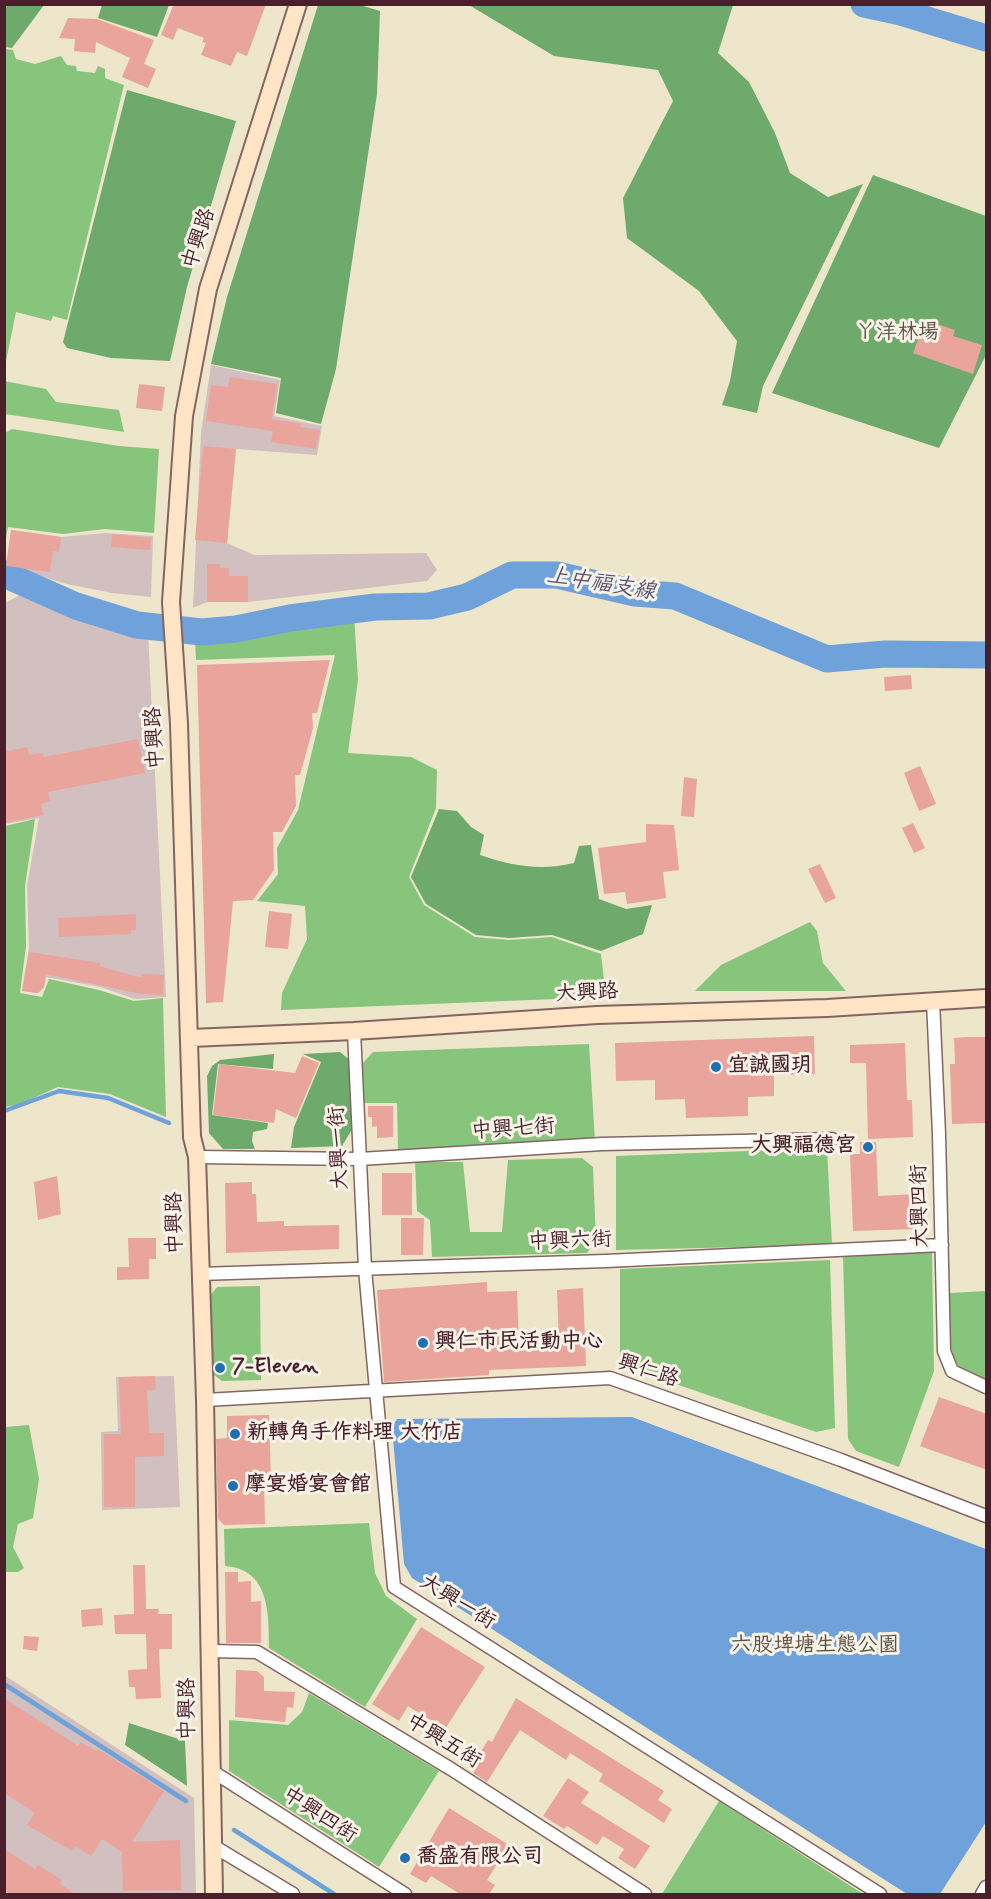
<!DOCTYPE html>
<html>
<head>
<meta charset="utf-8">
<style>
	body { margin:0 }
	#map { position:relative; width:991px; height:1899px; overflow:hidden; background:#ede6ca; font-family:Mynerve,sans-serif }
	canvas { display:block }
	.frame { position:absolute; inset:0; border:6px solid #4a1f2b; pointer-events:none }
</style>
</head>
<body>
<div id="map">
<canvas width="991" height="1899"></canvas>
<div class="frame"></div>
</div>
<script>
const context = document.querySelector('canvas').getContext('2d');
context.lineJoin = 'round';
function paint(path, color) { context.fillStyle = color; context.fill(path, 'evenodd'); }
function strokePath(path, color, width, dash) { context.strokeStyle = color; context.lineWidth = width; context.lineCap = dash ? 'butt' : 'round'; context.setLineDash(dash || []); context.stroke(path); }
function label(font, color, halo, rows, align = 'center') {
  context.font = font + ' Mynerve,"LXGW WenKai TC",sans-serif'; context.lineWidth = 6; context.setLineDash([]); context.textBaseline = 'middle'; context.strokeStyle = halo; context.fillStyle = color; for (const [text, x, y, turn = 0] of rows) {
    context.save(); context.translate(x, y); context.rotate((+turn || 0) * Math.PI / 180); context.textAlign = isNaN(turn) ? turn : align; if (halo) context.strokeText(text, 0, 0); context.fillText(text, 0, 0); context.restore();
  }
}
paint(new Path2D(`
	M211,365L280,380L274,416L322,426L317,455L236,449L227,543L254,555L426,553L437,570L427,581L248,602H207L193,608L201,433Z
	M11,530L61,537L105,533L153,536L151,597L112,593L67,584L6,566Z
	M22,594L67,615L148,632L166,997L135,999L100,987L46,977L44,987L38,993L22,991L29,947L27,886L39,818L5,824V603Z
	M174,1376L180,1507L102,1510L101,1432L118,1431L116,1377Z
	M4,1675L194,1798L196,1894H5Z`), '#d2bfbf');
paint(new Path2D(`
	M5,49L13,50L16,59L35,64L61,56L67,65L76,66L77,71L95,73L98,66L105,69V78L124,85L67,320L53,316L51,321L16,312L5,366Z
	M4,381L46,389L56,402L119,410L124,432L5,414Z
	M12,429L119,446L159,449L154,533L105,529L63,534L8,527L5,544V433Z
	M354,614L358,680L348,753L411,757L437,770L436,808L409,877L424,905L475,937L509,940L552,937L601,954L606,997L281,1010L282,993L307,939L305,906L257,901L278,874L277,848L298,810L335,655L196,660L195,642L207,644L320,618Z
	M35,819L25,886L26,946L20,993L42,997L49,979L99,990L134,1001L163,998L166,1117L110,1094L58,1087L20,1104L5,1107V826Z
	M810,922L817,931L823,963L846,991H695L721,965Z
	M589,1044L595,1141L398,1150L397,1103H362L361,1065L373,1052Z
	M827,1148L832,1245L616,1250V1156Z
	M582,1158L593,1167L596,1241L587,1253L432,1257L430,1220L417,1211L415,1162H463L470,1232H502L508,1160Z
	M932,1251L934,1371L899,1467L856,1451L848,1439L843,1257Z
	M830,1260L835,1428L816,1432L620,1365V1269Z
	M260,1286L261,1380L222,1381L210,1372L206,1301L217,1287Z
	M986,1291V1380C980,1378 970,1375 964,1371C944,1356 950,1316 950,1293Z
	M29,1425L39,1479L33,1518L18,1524L13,1547L24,1568L18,1572H5V1427Z
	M369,1523L375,1573L386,1596L417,1619L365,1707L269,1648C269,1612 269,1569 225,1566L224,1529Z
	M309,1693L439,1771L379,1867L229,1771V1720L288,1725L302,1712Z
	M719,1801L863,1894H662Z`), '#88c57c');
paint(new Path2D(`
	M4,5H44L12,48L5,47Z
	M102,5V4L169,5L157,37L98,18Z
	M318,5H360L380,11L377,94L336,369L321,424L276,413L281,378L211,364L227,297Z
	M469,5H733L718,53L749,82L775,133L790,173L828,197L863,184L763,386L757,413L722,405L730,381L737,341L699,291L627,238L623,198L673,101L658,70L554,56Z
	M127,90L236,121L187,287L170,361L111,358L67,348L63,342Z
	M873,175L986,216V355L939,448L772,393Z
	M439,809L457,811L471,827L484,835L480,855C512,866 540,871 574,863L579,846L591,845L599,899L626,909L652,905L643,934L601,951L552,935L509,938L476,935L426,904L411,877Z
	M340,1052L351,1061V1131L342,1146L291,1148L294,1127L321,1062L303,1054Z
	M274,1054L273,1069L218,1064L212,1115L268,1123L267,1129L253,1132L252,1141L255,1149H223L209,1133L207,1076L212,1066L220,1060Z
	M129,1723L185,1741L187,1786L125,1745Z`), '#6eaa6c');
paint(new Path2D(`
	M632,1417L986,1549V1822L940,1894H907L412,1578L404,1564L392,1427L397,1419Z`), '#6fa1da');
strokePath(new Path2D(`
	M4,1111L59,1091L108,1098L169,1123
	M4,1684L186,1801
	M234,1830L334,1894`), '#6fa1da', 4.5);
strokePath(new Path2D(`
	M864,4L901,12L986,38
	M4,574L76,606L137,625L202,632L236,629L290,618L375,607L429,606L467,597L512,575H557L635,593L675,596L827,659L885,654L986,655`), '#6fa1da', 27);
paint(new Path2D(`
	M174,4H266L247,56L237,52L231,66L201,55L206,43L202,42L204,38L178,28L173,40L161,35Z
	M68,18L97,19L154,40L144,64L156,69L148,88L122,77L130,58L96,42L95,53L74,51L75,39L59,38Z
	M925,320L955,330L953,336L982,345L973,374L913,353Z
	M230,377L277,384L272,419L301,424L300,427L320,430L316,449L271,442L273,431L206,421L211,385L228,387Z
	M139,384L165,387L162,411L136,408Z
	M203,446L236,449L227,543L195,540Z
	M11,530L61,537L59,552L53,551L50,572L6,566Z
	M112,534L151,538L150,550L111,547Z
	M207,564H220V568H229V576H248V602H207Z
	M330,660L317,713H312L313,728L300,775H295L296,806L282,832H273L274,870L253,900L233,901L223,1002L206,1003L197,665Z
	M911,675L912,689L885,691L884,677Z
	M138,739L145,773L48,792L50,801L41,804L43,815L4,823V752L27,747L29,755L42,753L44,757Z
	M920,766L936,804L919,811L904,773Z
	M684,777L697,779L694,817L681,816Z
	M913,823L925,848L914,853L902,828Z
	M646,824L674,825L679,870L663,872L666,898L627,904L625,892L604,894L598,848L646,842Z
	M820,864L836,898L825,903L808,869Z
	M269,911L292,914L288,949L265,947Z
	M136,914V930H131V934L59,937L58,918Z
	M29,952L100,963L99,966L142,978V974L164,975L163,995L141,994L46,974L44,987L38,993L22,991Z
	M814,1036L815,1074L774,1075V1096L748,1097V1116L686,1118L685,1099L655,1100V1080L616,1081L615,1043Z
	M968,1037H987V1123L952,1124L950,1064H955L954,1038Z
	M905,1043L907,1100H912L913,1137L868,1139L866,1063H850V1045Z
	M302,1056L319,1063L296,1118L276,1109L274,1123L213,1115L219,1064L295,1073Z
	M368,1106H393V1137L377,1138V1126L372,1127V1117H368Z
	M860,1142H876L878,1196L916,1194L917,1229L853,1231L850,1154H860Z
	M382,1173H412V1215H382Z
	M57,1176L61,1214L38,1220L34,1182Z
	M252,1182V1194H256L257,1222L284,1221V1226L339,1225V1249L226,1253L225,1183Z
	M401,1218H424L423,1255H401Z
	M128,1238H156V1259H149V1279L117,1280V1267H129Z
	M487,1282V1292L517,1291L519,1344L559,1342L557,1290L583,1288L586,1366L489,1370V1375L384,1382L377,1290Z
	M155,1376L156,1390H147L149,1433H164V1456L135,1457V1507H104V1434H121L119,1377Z
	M939,1397L987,1414V1470L920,1446Z
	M269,1415L271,1480H264L265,1524L224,1525L218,1519L216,1439L227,1438V1416Z
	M133,1565H145L146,1609H159L158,1614H172V1649H159L161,1698L136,1699L135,1687H129L128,1670L147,1669L146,1634H115L114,1615L134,1614Z
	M225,1572H238V1582L251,1581V1602L261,1601V1643H226Z
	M102,1608L103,1625L82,1627L81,1610Z
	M421,1627L485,1667L445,1729L408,1706L399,1721L372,1704Z
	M24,1636L39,1637L37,1651L23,1649Z
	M236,1670L257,1671L264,1677V1691L295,1692L293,1708L287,1707L285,1722L235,1717Z
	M4,1698L78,1746L81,1742L96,1751L98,1749L164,1791L132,1842L180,1840L181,1890L123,1891L122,1852L102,1839L91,1856L75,1846L72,1851L27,1825L35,1813L4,1793Z
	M516,1698L664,1791L658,1800L672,1809L664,1823L599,1781L603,1774L570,1753L566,1760L520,1730L487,1782L473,1773L479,1764L475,1761L488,1740L492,1742Z
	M568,1778L589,1792L581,1803L650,1846L635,1869L618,1858L624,1849L603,1836L597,1845L567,1826L564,1829L543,1816Z
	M449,1808L509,1845L487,1880L495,1885L489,1894H460L431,1876L426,1883L410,1874Z
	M4,1849L35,1869L38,1865L62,1880L60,1884L75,1894H4Z`), '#e9a49b');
const street = new Path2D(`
	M933,1001L939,1134L944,1351L952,1371L986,1387
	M354,1031L365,1269L394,1587L880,1894
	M197,1157L360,1159L602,1144L832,1139
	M199,1274L606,1261L942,1245
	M205,1400L610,1378L841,1460L986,1516
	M211,1651L257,1652L451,1769L645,1894
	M212,1771L405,1894
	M215,1847L293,1894
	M982,1894L986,1887`);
const secondary = new Path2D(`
	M191,1038L354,1031L597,1015L827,1008L986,998
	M214,1894L205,1400L197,1157L192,1137L179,724L171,602L184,416L208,289L298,4`);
strokePath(street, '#836563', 15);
strokePath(secondary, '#836563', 20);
strokePath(street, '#fff', 12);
strokePath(secondary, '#ffe4c6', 16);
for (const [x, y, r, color] of [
	[716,1067,6,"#1f6fb2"],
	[868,1147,6,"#1f6fb2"],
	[423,1343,6,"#1f6fb2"],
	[220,1368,6,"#1f6fb2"],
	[235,1434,6,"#1f6fb2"],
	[233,1486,6,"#1f6fb2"],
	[405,1858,6,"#1f6fb2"]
]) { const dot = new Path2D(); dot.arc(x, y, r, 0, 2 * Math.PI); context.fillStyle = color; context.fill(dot); strokePath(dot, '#f7f3e8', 2); }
label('21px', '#4a1f2b', '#f7f3e8', [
	["中興路",200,239,-72],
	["中興路",156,738,-93],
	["大興路",587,994,-3],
	["中興七街",513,1130,-4],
	["大興一街",340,1148,-93],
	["大興四街",921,1206,-91],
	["中興路",176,1223,-91],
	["中興六街",570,1242,-2],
	["興仁路",648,1372,18],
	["大興一街",457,1603,32],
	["中興路",189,1709,-90],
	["中興五街",443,1742,32],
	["中興四街",319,1816,33]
]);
label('21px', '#5d5143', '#f7f3e8', [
	["ㄚ洋林場",897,334],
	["六股埤塘生態公園",815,1647]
]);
label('bold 21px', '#4a1f2b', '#f7f3e8', [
	["宜誠國玥",728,1067],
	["大興福德宮",856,1147,"right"],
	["興仁市民活動中心",435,1343],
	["7-Eleven",232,1368],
	["新轉角手作料理 大竹店",247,1434],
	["摩宴婚宴會館",245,1486],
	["喬盛有限公司",417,1858]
], 'left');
label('italic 22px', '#595371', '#f7f3e8', [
	["上中福支線",601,585,9]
]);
</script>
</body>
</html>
